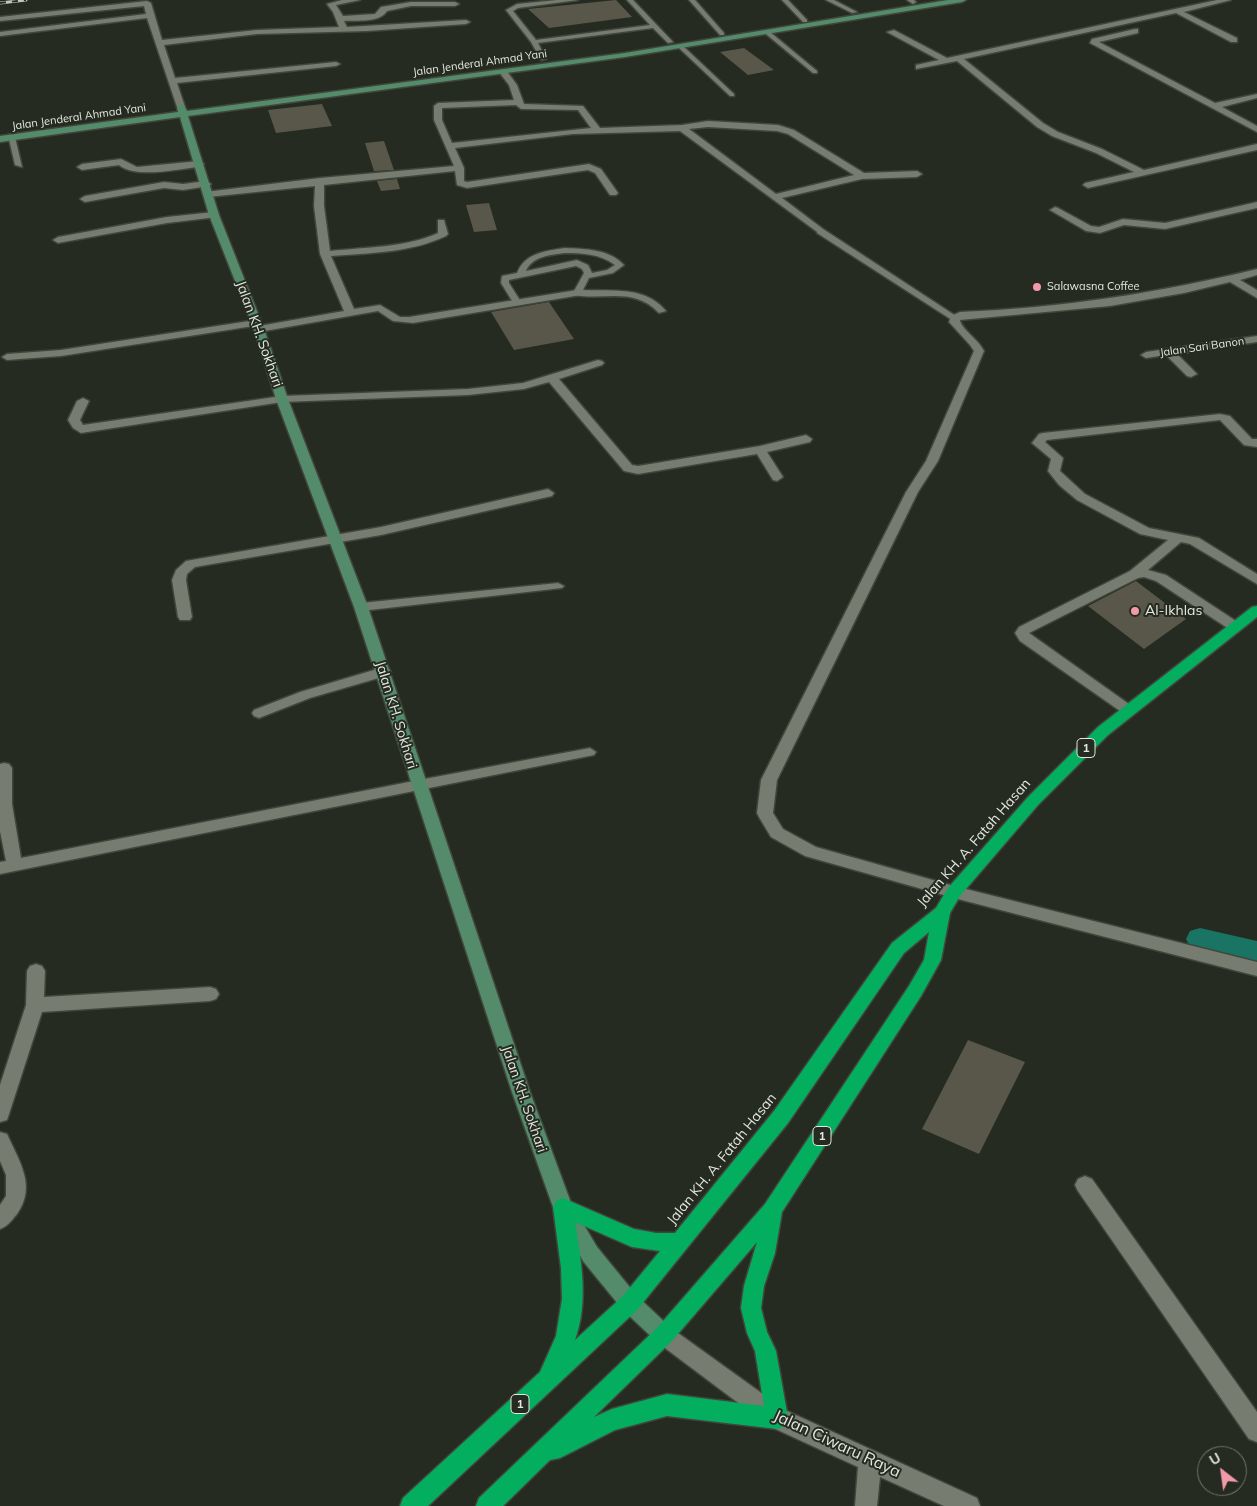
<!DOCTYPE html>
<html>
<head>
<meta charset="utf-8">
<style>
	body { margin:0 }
	#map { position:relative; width:1257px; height:1506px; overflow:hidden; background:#252b20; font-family:Mulish,sans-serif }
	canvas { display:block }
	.north { position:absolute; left:1197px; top:1446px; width:50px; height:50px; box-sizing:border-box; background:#252b20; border:1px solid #71766c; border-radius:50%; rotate:330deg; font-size:14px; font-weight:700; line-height:20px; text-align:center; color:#e3e7df }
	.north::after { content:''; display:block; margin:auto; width:18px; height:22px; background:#f39aaa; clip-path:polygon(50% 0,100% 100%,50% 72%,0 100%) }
</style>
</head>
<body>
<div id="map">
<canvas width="1257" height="1506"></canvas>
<div class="north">U</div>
</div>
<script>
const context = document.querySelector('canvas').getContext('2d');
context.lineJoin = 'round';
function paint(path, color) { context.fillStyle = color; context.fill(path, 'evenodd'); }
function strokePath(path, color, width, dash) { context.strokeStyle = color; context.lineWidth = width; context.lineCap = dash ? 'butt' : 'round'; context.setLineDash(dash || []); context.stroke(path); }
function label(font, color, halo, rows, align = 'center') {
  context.font = font + ' Mulish,sans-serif'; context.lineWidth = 4; context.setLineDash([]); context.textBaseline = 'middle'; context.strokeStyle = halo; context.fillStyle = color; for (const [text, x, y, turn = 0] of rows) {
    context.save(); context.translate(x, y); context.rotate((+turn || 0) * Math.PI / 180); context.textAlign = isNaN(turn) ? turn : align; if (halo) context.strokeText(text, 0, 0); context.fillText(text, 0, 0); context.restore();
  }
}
paint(new Path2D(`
	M1200,928L1257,941V963L1190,947L1186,939L1190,931Z`), '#197464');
paint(new Path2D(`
	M616,0L632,17L549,28L528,9Z
	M744,48L774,70L748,75L720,52Z
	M322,104L332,126L276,133L268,110Z
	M384,141L394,170L374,171L365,143Z
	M397,179L400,189L381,191L377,181Z
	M489,203L497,230L474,232L466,205Z
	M549,302L574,339L514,350L491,312Z
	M1136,581L1186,619L1144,649L1088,606Z
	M968,1040L1025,1062L979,1154L922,1129Z`), '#58574a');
const lane = new Path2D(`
	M557,0H578L518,8L513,11L536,40L650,25L627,0H633L673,42L668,43L653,28L538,43L546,59L541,60L531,42L506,10L517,4Z
	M689,0H695L724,33V35H720Z
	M782,0H788L807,20V22H803Z
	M826,0H834L857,12L852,13Z
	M907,0H914L916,2L913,4Z
	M766,32H770L817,71V73H813L766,34Z
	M679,46H683L734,94V96H730L679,48Z
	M8,135L15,137L22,167L15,165Z
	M817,229H823L959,318L958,320H952L817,233Z
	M565,248C586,249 609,249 624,265L613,273L589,278L583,290C612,291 646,286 666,311L659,313C633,286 605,301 574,295L573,293L584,273L582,269L576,266L509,280V283L521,302L514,304L501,283L502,276L517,273C525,253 545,251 565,248ZM565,253C583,253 600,254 615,265L607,270L592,273L588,265L577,260L526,271C532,256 551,255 565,253Z
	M558,583L564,586L562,588L361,611L355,607L361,603Z
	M590,748L596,752L594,755L419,790L414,788L413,785L414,782L419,780Z`);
const street = new Path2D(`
	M342,0H360L336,5L343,16L375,14L381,7L411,2H455L459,4L455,6H411L387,11C380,23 357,20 344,21L347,27L466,20L470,22L466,24L367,31L257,34L164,45L175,78L336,62L340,64L336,66L177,83L185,107L181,110L177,107L147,18L0,36V32L146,14L144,6L0,21V17L147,1L151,3L162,40L257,30L339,27L333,12L327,4Z
	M1217,0H1231L1184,12L1237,38V42H1231L1176,13L964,59L1043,123L1058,132L1102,149L1144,170L1257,144V150L1088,188L1083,185L1085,183L1134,172L1096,153L1052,136L1037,127L957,61L916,69V65L939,60L887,32L894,30L947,58Z
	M1135,29H1138V33L1099,42L1215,103L1257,94V98L1222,107L1257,126V132L1090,43L1092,39Z
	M500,70H506L517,85L524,104L583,106L600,128L682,125L708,121L778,125L794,130L864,173L917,171L922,174L917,177L862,179L782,198L823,229V233L820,234L680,131L573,134L455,148L464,168V181L467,182L589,164L601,169L618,193L616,195H610L595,173L588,170L467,188L457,185L455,171L324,185V206L330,251C366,247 404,248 438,233V220H444L448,234L446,236C410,253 370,253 331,256L354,309L380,305L400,317H409L577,290L581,291L582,293L581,295L413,323L393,321L378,311L259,332L255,331L254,329L255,327L259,326L344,311L320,254L314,206L315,186L208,197L203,194L205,192L320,178L454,166L434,120V106L438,103L514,100L509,85L499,72ZM516,105L521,109L578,110L591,128L452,143L442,120V108ZM708,127L777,131L788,134L854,175L776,194L689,129Z
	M121,159L137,167L199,161L204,164L199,167C178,169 136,179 119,165L82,170L77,167L82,164Z
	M206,181L211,184L209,186L183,190L164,188L85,202L80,199L85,196L164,182L183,184Z
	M1257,202V208L1165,229L1124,225L1100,233L1086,231L1050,210L1055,207L1058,208L1091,226L1099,227L1123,219L1165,223Z
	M214,212L219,215L217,217L167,223L58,243L53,240L58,237L167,217Z
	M1257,269V275L1240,280L1257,290V298L1230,282L1184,293L1110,306L960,320C961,329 979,340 984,351L938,461L918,492L777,780L773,813L783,829L816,847L954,886L1257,962V976L954,898L805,856L771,837L759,817L757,813L761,780L906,492L926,461L974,351L970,345L949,322L951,316L960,312C1061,308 1159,293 1257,269Z
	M256,320L260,321L261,323L260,325L61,356L7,360L2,357L7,354L61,350Z
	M1257,336V342L1177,354L1197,374L1191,377L1187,376L1166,355L1146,358L1141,355L1146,352Z
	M598,360L602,361L604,363L602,365L559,379L632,465L638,466L760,446L806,435L812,439L810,442L767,452L783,477L777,481L773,480L757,454L638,474L624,471L549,382L524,389L468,395L282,402L81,433L73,428L68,420L77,401L83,398L89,401L80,420L83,425L282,396L468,389L523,383Z
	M1220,414L1230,416L1252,439H1257V447L1244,445L1220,420L1047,440L1045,442L1063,458L1060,471L1085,494L1149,528L1199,538L1257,574V584L1190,544L1181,542L1148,570L1166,575L1239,623L1241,626L1239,629H1229L1156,581L1144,577L1138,578L1029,633L1133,707L1135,710L1133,713H1123L1020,641L1015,633L1019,627L1130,571L1168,540L1140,534L1077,500L1059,485L1048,471L1051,459L1032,443L1039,434L1043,433Z
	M548,489L554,493L552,496L381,535L195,567L187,574L186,580L192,617L190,620H180L178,617L172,580L176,570L186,561L381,527Z
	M384,667L389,669L391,672L389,675L310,698L259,718L254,716L252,713L254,710L300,692Z
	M4,763L9,764L12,768V804L21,858L419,780L424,781L427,785L424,789L419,790L0,874V862L6,861L0,831V764Z
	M36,964L42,966L45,971L44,997L210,987L216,989L219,994L216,999L210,1001L42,1012L9,1114L7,1120L0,1122V1085L26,1005L27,971L30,966Z
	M0,1132L7,1134C19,1161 37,1186 17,1214C11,1221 8,1226 0,1229V1205L6,1196V1175L0,1161Z
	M1085,1176L1092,1179L1257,1412V1442L1249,1439L1078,1191L1075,1185L1078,1179Z
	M664,1325L671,1328L785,1410L977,1498L980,1506H944L880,1477L877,1506H855L858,1467L769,1426L657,1342L654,1335L657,1328Z`);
const secondary = new Path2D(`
	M948,0H966L962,2L625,57L188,116L219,215L264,329L288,399L368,607L530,1092L571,1203L597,1247L637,1296L671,1328L674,1335L671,1342L664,1345L657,1342L623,1310L583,1261L553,1207L512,1092L354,607L276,399L254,329L209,215L180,117L0,142V136L178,112L177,107L181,104L184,105L187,111L625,53Z`);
const highway = new Path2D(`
	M1257,606V617L1108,735L1038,805L960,896L950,913L941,960L921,996L782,1212L775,1253L764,1286L761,1308L767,1332L776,1351L788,1418L785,1426L777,1429L667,1416L615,1430L560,1458L550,1460L503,1506H476L479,1498L657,1328L765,1204L909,986L924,960L929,932L904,953L788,1123L637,1310L428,1506H400L403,1498L540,1372L556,1336L562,1299L561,1268L553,1207L556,1201L563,1198L634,1229L656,1233H675L774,1111L892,943L936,908L948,888L1028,797L1098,727L1252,607ZM575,1222L632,1247L660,1251L623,1296L575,1340C589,1302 581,1260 575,1222ZM757,1242L744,1286L741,1308L747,1333L755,1351L764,1406L667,1394L612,1409L594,1417L671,1342Z`);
strokePath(lane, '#41463c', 3);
strokePath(street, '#41463c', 3);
strokePath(secondary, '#41463c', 3);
strokePath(highway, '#41463c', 3);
paint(lane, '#767c6f');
paint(street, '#767c6f');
paint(secondary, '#548b6a');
paint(highway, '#04ae5f');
const rail = new Path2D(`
	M0,3L26,0`);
strokePath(rail, '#c4c8c0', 3);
strokePath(rail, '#252b20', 2, [6]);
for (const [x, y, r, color] of [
	[1037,287,5,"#f39aaa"],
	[1135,611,5,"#f39aaa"]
]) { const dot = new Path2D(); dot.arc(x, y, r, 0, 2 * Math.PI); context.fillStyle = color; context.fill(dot); strokePath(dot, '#252b20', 2); }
label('11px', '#e3e7df', '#252b20', [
	["Jalan Jenderal Ahmad Yani",480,63,-8],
	["Jalan Jenderal Ahmad Yani",79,117,-8],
	["Jalan Sari Banon",1202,347,-8]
]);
label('11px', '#e3e7df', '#252b20', [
	["Salawasna Coffee",1047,287]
], 'left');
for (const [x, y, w] of [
	[1086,748,18],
	[822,1136,18],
	[520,1404,18]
]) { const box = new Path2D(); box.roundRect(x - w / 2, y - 9.5, w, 19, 4); context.fillStyle = '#252b20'; context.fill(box); strokePath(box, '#e3e7df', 1); }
label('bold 12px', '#e3e7df', null, [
	["1",1086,748],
	["1",822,1136],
	["1",520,1404]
]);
label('14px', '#e3e7df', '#252b20', [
	["Jalan KH. Sokhari",259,334,70],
	["Jalan KH. Sokhari",396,715,73],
	["Jalan KH. A. Fatah Hasan",974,843,-49],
	["Jalan KH. Sokhari",524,1099,71],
	["Jalan KH. A. Fatah Hasan",722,1159,-51]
]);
label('14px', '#e3e7df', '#252b20', [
	["Al-Ikhlas",1145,611]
], 'left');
label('16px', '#e3e7df', '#252b20', [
	["Jalan Ciwaru Raya",837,1444,25]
]);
</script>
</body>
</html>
